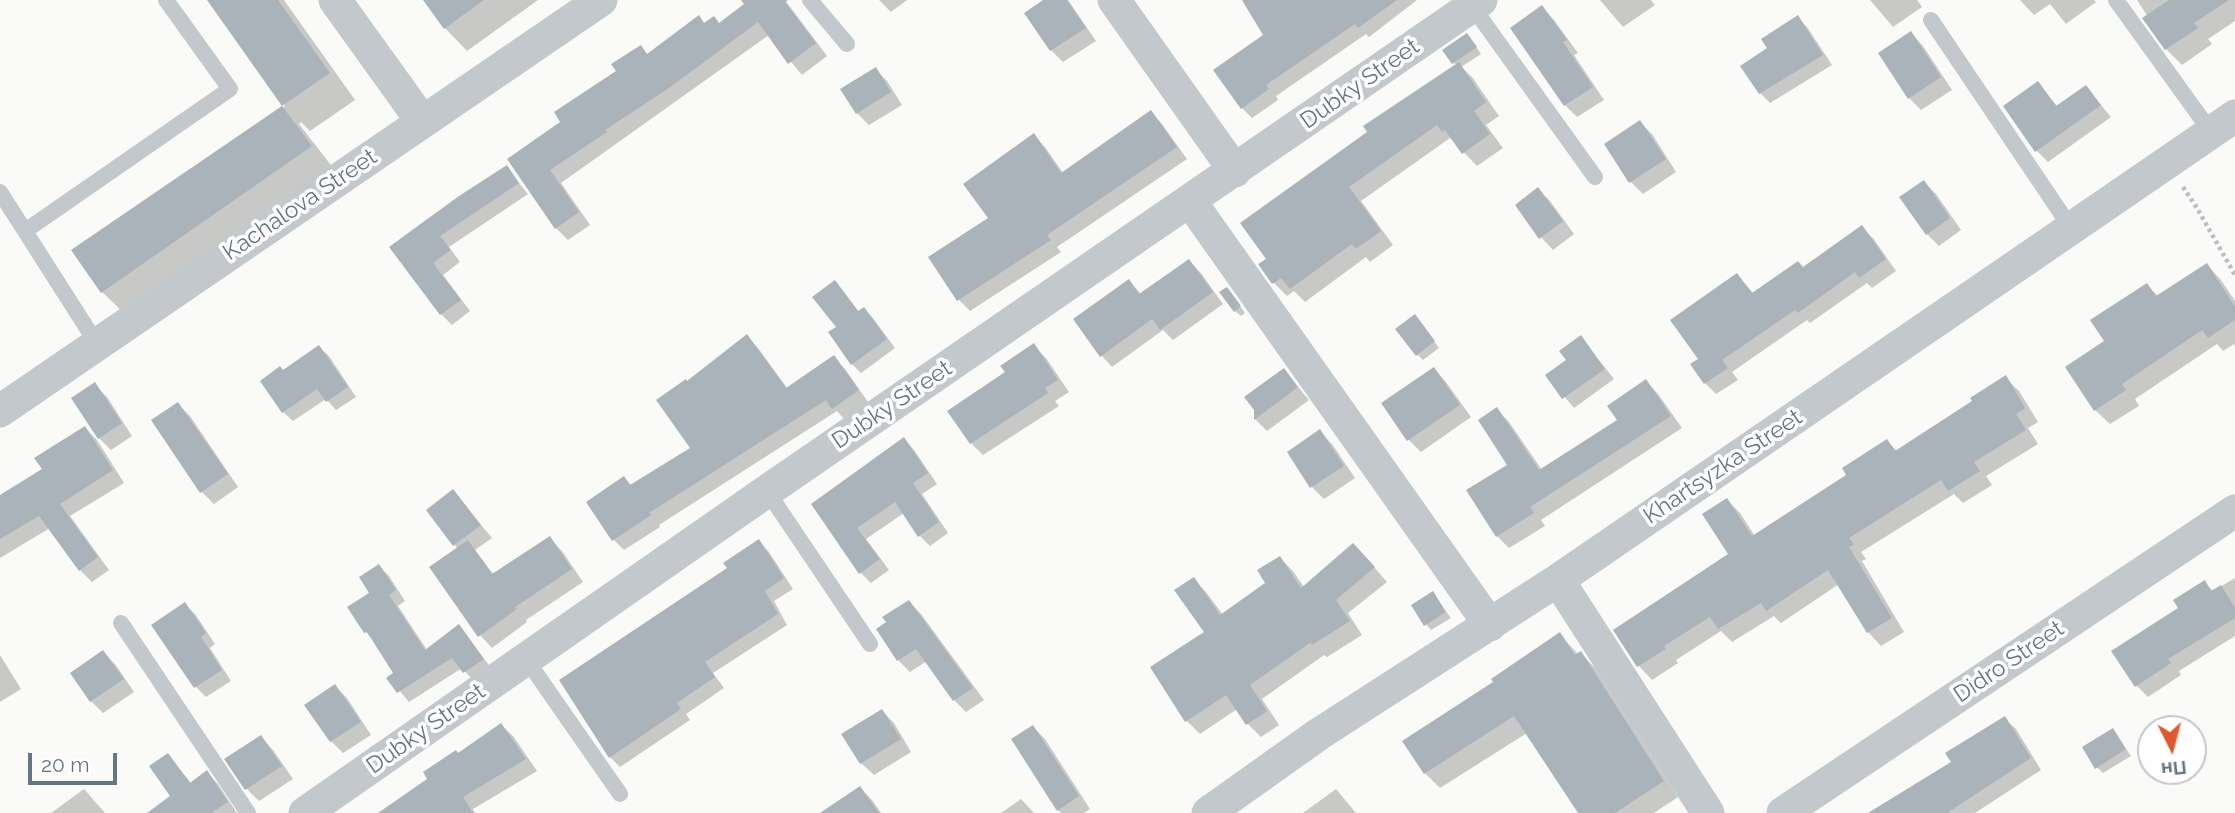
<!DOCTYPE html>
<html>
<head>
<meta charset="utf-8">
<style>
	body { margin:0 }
	#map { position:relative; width:2235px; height:813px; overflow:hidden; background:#fafaf8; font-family:Raleway,sans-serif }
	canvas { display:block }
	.north { position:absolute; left:2137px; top:715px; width:70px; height:70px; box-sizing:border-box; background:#fff; border:2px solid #c1c8cd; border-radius:50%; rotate:174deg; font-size:19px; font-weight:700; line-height:28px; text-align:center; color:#657683 }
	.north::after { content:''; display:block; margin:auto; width:24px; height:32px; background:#e4572e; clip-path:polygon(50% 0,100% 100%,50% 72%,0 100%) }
	.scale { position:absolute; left:28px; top:753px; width:89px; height:32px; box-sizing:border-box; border:4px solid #657683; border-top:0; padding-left:9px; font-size:21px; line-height:24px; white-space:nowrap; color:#657683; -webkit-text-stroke:5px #fff; paint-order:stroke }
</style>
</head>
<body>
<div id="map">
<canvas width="2235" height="813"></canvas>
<div class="north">Пн</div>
<div class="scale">20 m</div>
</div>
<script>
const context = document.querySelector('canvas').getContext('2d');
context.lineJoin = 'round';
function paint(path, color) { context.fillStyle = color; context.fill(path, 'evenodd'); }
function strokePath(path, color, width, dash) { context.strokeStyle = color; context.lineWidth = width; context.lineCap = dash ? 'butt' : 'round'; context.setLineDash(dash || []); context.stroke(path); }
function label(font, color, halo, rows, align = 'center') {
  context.font = font + ' Raleway,sans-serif'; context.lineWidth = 7; context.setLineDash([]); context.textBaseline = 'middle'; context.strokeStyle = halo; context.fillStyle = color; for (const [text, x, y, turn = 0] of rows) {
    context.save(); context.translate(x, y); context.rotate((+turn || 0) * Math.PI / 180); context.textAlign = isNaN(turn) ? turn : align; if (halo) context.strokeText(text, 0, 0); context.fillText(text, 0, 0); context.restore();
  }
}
paint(new Path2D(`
	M209,0H284L355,100L310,131L301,122L299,124L334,169L125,314L102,292L74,251L285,106Z
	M425,0H538L467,51L445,28Z
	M753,0H785L827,56L802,75L769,35L561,183L590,225L568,240L556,228L509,159L563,122L618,72L641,47L648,55L705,24H720Z
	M879,0H907L891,12Z
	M1046,0H1068L1096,41L1063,62L1051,50Z
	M1244,0H1417L1369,37L1366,34L1276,96L1278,100L1252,118L1242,108L1266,35Z
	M1600,0H1651L1655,5L1623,27Z
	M1870,0H1917L1922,7L1893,27Z
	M2020,0H2094L2096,2L2066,24L2050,4L2034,15Z
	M2137,0H2235V21L2208,39L2212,44L2182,65L2166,49L2145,19L2148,17Z
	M1542,7L1554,20L1578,53L1574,55L1604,100L1577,117L1565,105Z
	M1797,17L1807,27L1832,65L1770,103L1760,93Z
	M1911,33L1923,46L1952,90L1921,110L1909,98Z
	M1472,41L1481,54L1461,67L1472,77L1499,116L1486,125L1503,148L1477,166L1450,138L1361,201L1393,245L1370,262L1366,257L1305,302L1294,291L1287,296L1274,283L1268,259L1369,133L1456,65L1454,63Z
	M875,69L887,81L902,105L869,125L857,113Z
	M2038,83L2058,107L2086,87L2111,117L2048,162L2037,151L2005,107Z
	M1151,112L1162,124L1187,159L1057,247L1061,252L970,311L959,300L1034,136L1045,147L1063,173Z
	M1640,122L1652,134L1676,172L1643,194L1631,182Z
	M506,167L528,194L449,247L460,262L443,275L470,311L452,325L441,314L392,248Z
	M1924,182L1936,194L1961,230L1939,246L1927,234Z
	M1538,189L1550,201L1574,234L1553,250L1541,237Z
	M1862,228L1873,238L1896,271L1872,288L1867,283L1810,323L1807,320L1732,372L1738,380L1716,394L1705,383L1700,360L1737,275L1754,294L1804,269Z
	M1189,261L1200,272L1223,304L1173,340L1163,330L1112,367L1101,355L1129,281L1142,295Z
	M2207,265L2221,280L2235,301V347L2234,344L2223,351L2217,344L2135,399L2139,406L2110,424L2095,410L2147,285L2158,296Z
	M843,291L859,312L864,309L873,318L895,348L861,373L852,364L838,327Z
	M1232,295L1245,313L1241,316L1235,311Z
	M1420,322L1439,348L1423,360L1417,354Z
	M747,337L758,348L788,389L834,358L845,369L868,402L844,419L837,411L659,525L660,527L624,550L613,539L624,478L632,486L693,448L687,383Z
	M1581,338L1614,379L1574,408L1547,376L1568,361Z
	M1034,346L1046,358L1069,392L1055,401L1059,406L983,455L971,443Z
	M319,347L329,356L356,397L336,410L326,399L293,421L283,412V372Z
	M1434,369L1446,382L1471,417L1421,452L1409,440L1384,404Z
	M1284,370L1309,400L1267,431L1255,419V409Z
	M2005,378L2019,391L2038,422L2028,428L2038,444L1986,476L1992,485L1963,503L1954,494L1861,552L1866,559L1862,561L1904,632L1881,646L1868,632L1839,584L1781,623L1774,616L1732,642L1721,631L1676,660L1678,663L1652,680L1639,666L1616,631L1731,554L1727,500L1740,513L1755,536L1849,476L1887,441L1897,451L1975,402Z
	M1646,381L1658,394L1682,428L1541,520L1545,526L1509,548L1497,536L1510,465L1497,410L1509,422L1542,470L1620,420Z
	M95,385L107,397L132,436L111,450L99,438Z
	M178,404L190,416L238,487L214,504L202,492Z
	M85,428L97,440L124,483L70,516L109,570L92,582L80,570L50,528L0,558V497L44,470Z
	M1320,432L1332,444L1355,478L1324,499L1312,487Z
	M904,439L914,450L937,484L922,494L948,533L930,546L919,535L904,513L866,539L889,570L871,583L861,573L813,504Z
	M453,492L492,538L475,550L494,575L550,539L562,551L583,582L526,620L527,622L492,648L480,635L458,549L428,511Z
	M759,541L769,552L793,589L774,601L787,625L713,673L724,688L686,714L690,720L620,767L610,757L730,569Z
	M1280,558L1293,571L1304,587L1366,558L1387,582L1348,613L1362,635L1327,657L1324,655L1262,699L1279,725L1261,737L1248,724L1237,709L1200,734L1186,720L1207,632L1193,579L1206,592L1223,615L1268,583Z
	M379,566L389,576L405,601L398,606L427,650L459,627L492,669L475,682L462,668L409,702L389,678L396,673L376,643L366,632L371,593Z
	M2235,578V636L2179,671L2181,675L2148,697L2136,685L2180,609L2204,582L2213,591Z
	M1433,594L1451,618L1431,630L1426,624Z
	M909,602L921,614L984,700L966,712L954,700L927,661L910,672L898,660Z
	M184,604L195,614L215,644L210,648L231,681L206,697L196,687L153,625Z
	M1560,635L1579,655L1581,653L1596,669L1678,797L1654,813H1580L1527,733L1440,788L1425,773L1495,682Z
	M103,652L115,664L134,692L103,713L91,701Z
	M0,655L21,689L0,702Z
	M335,686L347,698L371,735L343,753L331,741Z
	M882,711L894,723L911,752L874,775L861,763L844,734Z
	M2004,718L2016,729L2041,770L1975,813H1868L1954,763Z
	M501,725L513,736L537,771L473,809L475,813H381Z
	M1033,727L1045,739L1090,809L1084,813H1061L1058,810Z
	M2113,730L2131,756L2103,773L2097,767Z
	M261,737L273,750L293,779L259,801L247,789L227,759Z
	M168,755L191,783L207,773L218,784L237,813H153L173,797Z
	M860,788L872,800L881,813H848Z
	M84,789L105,813H51Z
	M1336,789L1356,813H1303Z
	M1021,799L1034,813H1001Z`), '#0003');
paint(new Path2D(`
	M207,0H278L330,73L282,106Z
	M423,0H484L444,29Z
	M741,0H788L785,2L816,43L788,64L758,22L669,88L605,130L607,132L550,170L579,212L555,229L507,159L560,122L554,112L616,71L611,64L641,45L647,54L699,15L704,23L714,16L719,23L744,4Z
	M1043,0H1067L1086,28L1050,51L1024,13Z
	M1242,0H1397L1358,28L1355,24L1266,85L1269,89L1241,109L1213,70L1263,35Z
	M2169,0H2229L2194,23L2198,28L2165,50L2142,18Z
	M1542,5L1567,40L1563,42L1593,87L1564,106L1510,28Z
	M1798,15L1823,55L1759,94L1740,66L1767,48L1761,39Z
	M1911,31L1941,77L1908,99L1878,53Z
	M1467,33L1477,47L1452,64L1442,50Z
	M1459,62L1486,102L1474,111L1490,134L1462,154L1445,130L1442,132L1437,125L1349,187L1381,231L1356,249L1352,244L1290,289L1281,278L1272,284L1258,264L1266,259L1240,223L1367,132L1363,126Z
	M876,67L891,92L856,114L840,89Z
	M2038,81L2056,106L2086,85L2101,105L2035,152L2003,106Z
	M282,106L312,146L101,293L71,250Z
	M1151,110L1177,147L1047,235L1051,240L957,301L928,257L988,218L963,184L1034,133L1061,173Z
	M1640,120L1666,159L1629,183L1604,144Z
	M507,165L519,183L440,236L451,250L433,263L461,300L440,315L389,247L459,196Z
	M1924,180L1950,218L1926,235L1899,197Z
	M1538,187L1563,221L1539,239L1515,205Z
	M1862,225L1886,259L1859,278L1855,272L1798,313L1795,310L1722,360L1728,368L1704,384L1690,364L1698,359L1670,320L1737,273L1752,293L1798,261L1803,267Z
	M1189,259L1213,292L1160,330L1152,319L1100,357L1073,319L1129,279L1139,294Z
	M2207,263L2235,307V320L2208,338L2202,330L2122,384L2126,390L2094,411L2065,367L2104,341L2090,320L2147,283L2156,296Z
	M835,280L858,311L864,307L887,339L851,365L828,332L836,327L812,297Z
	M1227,287L1241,306L1234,312L1219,292Z
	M1415,314L1435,341L1416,356L1395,329Z
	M747,334L786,388L834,355L859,390L832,409L826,400L649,513L651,515L612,541L586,502L624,476L630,485L690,448L656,400L686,379L687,381Z
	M1581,335L1605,369L1562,399L1545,375L1566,360L1559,351Z
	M1034,343L1058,380L1045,388L1048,393L970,444L947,411L1005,372L1000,366Z
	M319,345L348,387L326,402L317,389L282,413L260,381L280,366L283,370Z
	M1434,367L1460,405L1407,441L1381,403Z
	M1284,368L1298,387L1254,420V410L1244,397Z
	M2006,375L2025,408L2016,414L2026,430L1974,462L1980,471L1948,491L1941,480L1849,538L1854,545L1849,547L1892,618L1867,633L1828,570L1766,611L1761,603L1718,629L1710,617L1664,646L1666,649L1637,667L1613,630L1728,554L1702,514L1727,498L1752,536L1846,475L1842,468L1887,439L1895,451L1972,401L1970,398Z
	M1646,379L1671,416L1530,507L1534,513L1496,537L1466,490L1507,465L1478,420L1497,407L1539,470L1617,420L1607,406Z
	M95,382L122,423L98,439L71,398Z
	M178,402L228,474L200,493L151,420Z
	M85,426L113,470L60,504L98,557L79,571L39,516L0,539V495L42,469L34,458Z
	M1320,429L1344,466L1310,488L1287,452Z
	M904,437L928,473L913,483L939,522L918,537L895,502L857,528L880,559L859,574L811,504Z
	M453,489L481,525L453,546L426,510Z
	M550,536L572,569L515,607L517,609L478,637L429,567L468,540L492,574Z
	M759,539L784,578L765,591L778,614L705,662L715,677L677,703L681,709L609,758L559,680L727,568L723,563Z
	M1353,543L1375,567L1336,600L1350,621L1312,645L1310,643L1250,685L1267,711L1246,725L1226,695L1185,722L1150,667L1204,632L1174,590L1194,577L1220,615L1265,583L1257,570L1280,556L1301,588Z
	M379,564L396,590L389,595L425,650L459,624L484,659L463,673L452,658L397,693L386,678L393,673L367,632L364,633L347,607L369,593L359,577Z
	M2205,580L2211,591L2221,585L2235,608V618L2168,659L2171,663L2135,687L2111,651L2178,608L2173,600Z
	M1433,591L1446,612L1424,626L1411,605Z
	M909,600L973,688L953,701L916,649L897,661L876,629L886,622L882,617Z
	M185,602L206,633L201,637L222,670L194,688L151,625Z
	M1560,632L1575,655L1581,651L1664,781L1615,813H1578L1514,716L1424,774L1402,741L1493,682L1491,679Z
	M103,650L124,679L90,702L70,673Z
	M335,684L361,722L330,742L304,705Z
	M882,709L901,739L860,764L841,734Z
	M2005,716L2031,758L1947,813H1868L1951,762L1945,753Z
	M501,723L526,759L463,797L473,813H378L427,779L423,772L456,750L458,753Z
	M1033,725L1079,796L1057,811L1011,739Z
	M2113,728L2126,749L2095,769L2082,747Z
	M261,735L282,766L245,790L224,759Z
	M168,753L190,783L207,770L228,802L211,813H147L170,796L149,766Z
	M860,786L879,813H820Z`), '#aab3b9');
strokePath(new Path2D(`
	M2183,187L2197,208L2235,275`), '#bbbfc2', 4.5, [3.5, 3.5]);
strokePath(new Path2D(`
	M810,0L847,44
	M2116,0L2211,132
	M1472,6L1595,177
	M1931,20L2071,228
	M0,192L97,344
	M25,231L230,89L166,0
	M767,491L870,644
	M121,623L248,813
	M526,659L620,794`), '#c3c8cc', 16);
strokePath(new Path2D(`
	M335,0L422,121
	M1114,0L1235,171
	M1190,201L1490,625
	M0,411L601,0
	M1558,580L1708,813
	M305,813L767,491L1481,0
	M1208,813L1319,734L1558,580L2235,116
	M1783,813L2235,511`), '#c3c8cc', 33);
label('23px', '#657683', '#fff', [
	["Dubky Street",1360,84,-35],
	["Kachalova Street",300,205,-34],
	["Dubky Street",892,405,-34],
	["Khartsyzka Street",1723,467,-34],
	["Didro Street",2009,662,-34],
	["Dubky Street",426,729,-35]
]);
</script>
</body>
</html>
